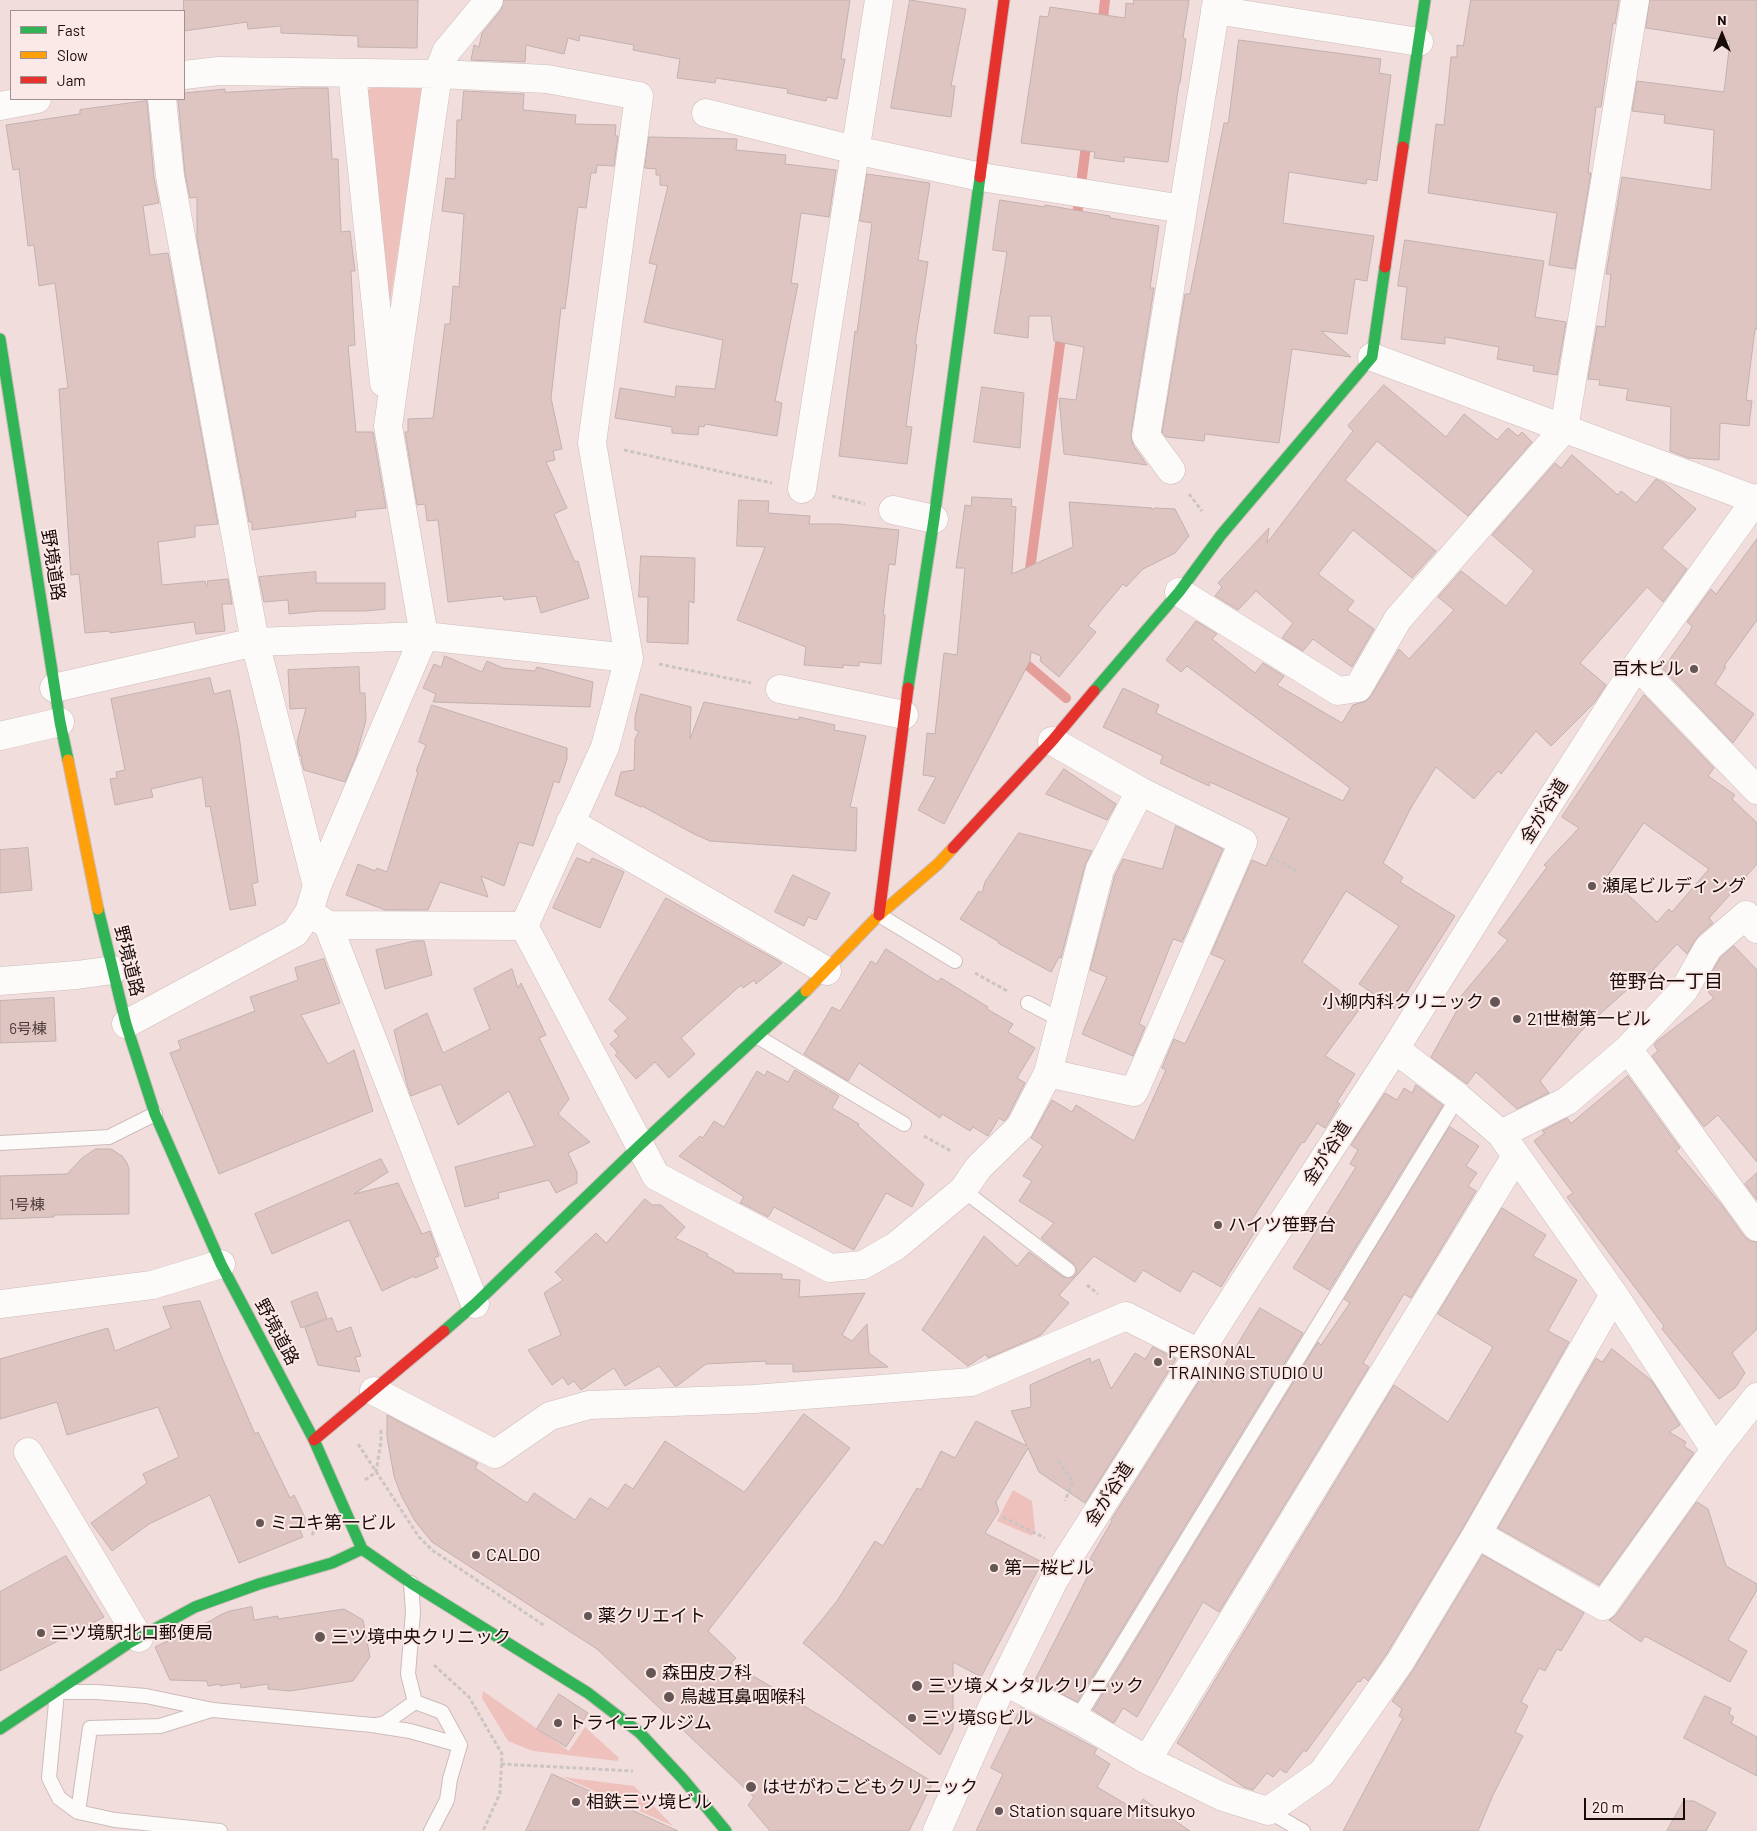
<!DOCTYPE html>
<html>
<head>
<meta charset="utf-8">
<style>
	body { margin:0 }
	#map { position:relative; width:1757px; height:1831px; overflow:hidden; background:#f1dedc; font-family:Barlow,sans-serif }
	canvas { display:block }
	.legend { position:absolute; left:10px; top:10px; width:175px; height:90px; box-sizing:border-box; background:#fbe9e7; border:1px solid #a1908f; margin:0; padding:6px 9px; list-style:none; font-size:15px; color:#190b0a }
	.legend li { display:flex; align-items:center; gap:10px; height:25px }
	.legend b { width:25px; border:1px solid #a1908f }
	.north { position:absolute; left:1697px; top:10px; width:50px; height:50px; -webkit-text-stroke:4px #fbe9e7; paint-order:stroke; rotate:0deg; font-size:14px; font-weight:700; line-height:20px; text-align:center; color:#190b0a }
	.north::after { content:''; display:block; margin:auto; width:18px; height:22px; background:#190b0a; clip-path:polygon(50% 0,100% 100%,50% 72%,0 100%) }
	.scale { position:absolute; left:1584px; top:1798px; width:101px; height:22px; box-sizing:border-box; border:2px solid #190b0a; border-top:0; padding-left:6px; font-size:15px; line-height:18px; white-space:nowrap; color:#190b0a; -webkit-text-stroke:4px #fbe9e7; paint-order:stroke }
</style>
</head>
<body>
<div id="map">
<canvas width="1757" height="1831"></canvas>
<ul class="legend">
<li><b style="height:6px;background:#30b455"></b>Fast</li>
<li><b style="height:6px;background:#ff9f0a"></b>Slow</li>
<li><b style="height:6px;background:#e5322d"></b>Jam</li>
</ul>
<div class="north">N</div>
<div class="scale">20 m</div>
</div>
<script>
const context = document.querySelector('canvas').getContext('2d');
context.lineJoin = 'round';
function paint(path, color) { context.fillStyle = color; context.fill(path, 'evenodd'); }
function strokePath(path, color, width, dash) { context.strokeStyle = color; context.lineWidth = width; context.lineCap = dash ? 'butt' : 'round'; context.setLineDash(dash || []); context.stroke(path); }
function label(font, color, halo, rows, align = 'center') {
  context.font = font + ' Barlow,"Noto Sans JP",sans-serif'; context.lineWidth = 4; context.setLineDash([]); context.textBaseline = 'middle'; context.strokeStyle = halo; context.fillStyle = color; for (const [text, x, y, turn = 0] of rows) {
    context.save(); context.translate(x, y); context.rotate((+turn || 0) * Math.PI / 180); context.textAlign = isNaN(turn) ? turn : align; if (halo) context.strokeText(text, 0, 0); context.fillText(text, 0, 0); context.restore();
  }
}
paint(new Path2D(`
	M374,86L423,87L389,310L367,91Z
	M1013,1490L1032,1501L1035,1529L1032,1536L997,1521Z
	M483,1691L569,1751L585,1727L619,1758L617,1761L533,1751L508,1741L482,1698Z
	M563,1777L634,1786L673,1826Z`), '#efc1bd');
strokePath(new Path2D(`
	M1102,27L1105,0
	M1076,223L1087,138
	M1029,577L1062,329
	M1019,656V658L1066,698`), '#e49d98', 10);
const building = new Path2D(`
	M184,0H418L417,48L358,47V36L281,33V26L248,29L247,22L184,31Z
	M504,0H850L841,59H845L837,99L827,97L826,101L787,93L788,89L716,78L715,83L677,78L680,59L633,50L634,45L580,35L579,41L568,38L564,54L526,45L525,62L471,60L474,45L479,47L482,33L501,10Z
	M910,0L966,9L951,86H955L951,117L891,108Z
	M1134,0H1189L1183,38L1186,39L1180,83H1179L1168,162L1124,157V162L1094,158L1095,152L1021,143L1040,16L1048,17L1050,7L1125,18L1126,3L1133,4Z
	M1471,0H1619L1615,24L1613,23L1601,107H1596L1588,173H1591L1575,269L1549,265L1557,213L1428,193L1436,124L1444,125L1451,57H1457V45L1463,46Z
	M1650,0H1757V329H1755L1746,400L1752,401L1749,426L1720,423L1719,460L1688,458L1670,451L1671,407L1626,400L1628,389L1599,385L1600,380L1588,379L1597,326L1605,327L1611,274H1606L1622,177L1711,190L1714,130L1664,123L1665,115L1632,111L1637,81L1724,92L1730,41L1646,28Z
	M1239,40L1381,59L1379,73L1391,75L1377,181L1367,179L1366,184L1289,172L1283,223L1374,236L1367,281L1355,279L1347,334L1321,331L1351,357L1292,349L1279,443L1205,434L1204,441L1166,437L1162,432L1185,294H1190L1224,123H1228Z
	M302,88H328L332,159H338L341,232L350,231L355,271H351L355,345L348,346L356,432H373L386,508L355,511L356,517L252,530V522H249L197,239V197L190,198L185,174L178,99H184V93L225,89V92Z
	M464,91L524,94L523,110L576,115L575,124L616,125L615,136H618L614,166L597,165L596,173H591L586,208L578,207L565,309L561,308L551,398L562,449L553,451L555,460L546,462L567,508L554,514L575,562L578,561L589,598L541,613L536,596L504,600L503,596L448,602L438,520L427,521L425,504L417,505L405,432H408V419L433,418L445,324H450L453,286L459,287L464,214L442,211L446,178L455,179L457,120H461Z
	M147,101L154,178L159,203L143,206L150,255L168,253L218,524L195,526V537L158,542L162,585L205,581L206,586H208L207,581L228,579L232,604H222L225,631L196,634L194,622L110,633V631L85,633L79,574L71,575L59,389L68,388L55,283L39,286L34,245L28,246L19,169L13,170L6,125L80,114V110Z
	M649,137L737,139L736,150L786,155L785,164L836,170L829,217L801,213L791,283L798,284L775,401L782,403L777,436L705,424L704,427L699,426L698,435L672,433V427L615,418L620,388L675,397L676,386L715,389L723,340L644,322L657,265L649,263L668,186L660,185V175H656V169L645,168Z
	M867,174L930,183L918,260L928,262L915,344L917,345L906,426L912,427L907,464L839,456L855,331L857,332L872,223L860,221Z
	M1000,200L1045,207V205L1110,216V218L1159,226L1150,288H1154L1131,434L1133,445L1147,465L1064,454L1059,398L1076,400L1084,347L1054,341L1051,316H1029L1028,338L994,333L1007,252L993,250Z
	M1405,240L1544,261L1535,317L1566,322L1557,375L1533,371L1534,366L1497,359L1499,347L1445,337V344L1401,339L1407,287L1398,286Z
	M1384,385L1446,437L1464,414L1497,440L1508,428L1518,436L1522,432L1532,442L1468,516L1377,441L1345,480L1436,551L1412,578L1353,530L1318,574L1354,601L1347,610L1374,629L1352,667L1313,639L1303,651L1282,638L1293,623L1256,591L1238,610L1215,596L1222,587L1218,583L1269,528L1267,543L1353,431L1348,426Z
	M982,387L1024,393L1020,448L974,442Z
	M1572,455L1618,495L1621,491L1636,503L1656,479L1664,483L1696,509L1662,548L1687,569L1663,602L1647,587L1580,663L1606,685L1594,703L1551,746L1536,731L1501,774L1498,771L1474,799L1436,767L1412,806L1383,863L1403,877L1400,882L1455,916L1396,1009L1359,984L1399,926L1346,891L1302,962L1361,1007L1325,1056L1355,1074L1337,1102L1340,1104L1325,1128L1317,1123L1304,1143L1302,1142L1249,1224L1257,1228L1221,1287L1193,1271L1180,1292L1143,1270L1135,1282L1094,1256L1059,1295L1069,1303L1041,1335L988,1358L986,1354L968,1366L922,1330L984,1236L1017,1266L1029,1252L1063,1277L1072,1278L1077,1272L1073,1263L1041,1238L1054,1223L1019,1201L1032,1181L1023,1176L1043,1146L1031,1138L1052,1100L1072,1112L1076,1105L1134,1141L1166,1070L1162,1068L1174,1039L1185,1044L1225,960L1211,954L1252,860L1266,866L1289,818L1210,782L1209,786L1160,763L1163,756L1103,727L1123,688L1159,705L1156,713L1343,801L1350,788L1187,666L1181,672L1166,660L1196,621L1217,634L1212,639L1255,673L1263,663L1284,676L1277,685L1342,723L1353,705L1366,701L1371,696L1399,649L1409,659L1454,610L1438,597L1461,571L1506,606L1534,571L1492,535L1555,463L1561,468Z
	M972,497L1012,499L1011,506L1016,507L1012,574L1073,547L1069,502L1152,508V510L1155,508L1175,509L1189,536L1175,553L1143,569L1126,587L1123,584L1088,626L1096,632L1059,677L1040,661L1041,656L1031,652L1030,661L944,824L918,810L936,777L923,775L927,733L935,734L944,653L957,655L965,568H956L965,505L971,506Z
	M739,500L769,501L768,513L810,516L809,524H839L899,530L895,565L889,564L883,615H885L881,664L859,662V666L843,665V668L804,665L806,647L737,620L765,547L737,546Z
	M1757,539V620L1724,666L1726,667L1715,684L1754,714L1733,743L1663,669L1690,631L1692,626L1687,622L1711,589L1716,594Z
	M641,556L695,558L694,603L689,601L688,644L647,642L648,597H639Z
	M316,572V583H385V609L366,611H318L289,614L288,600L264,602L259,577Z
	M445,656L482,672L487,661L503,668L535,671L537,667L593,682L590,707L433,702L436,694L423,688L434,664L441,667Z
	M359,667L360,693H365L366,720L356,756L345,782L304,770L301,760L302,756H300L297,742L306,708L290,709L288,670Z
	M210,678L214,694L230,690L239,735L258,882L252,884L256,905L230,910L210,806L206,807L202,777L151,789L153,797L115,805L110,779L117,778L116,772L125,770L111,699Z
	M641,694L691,707L690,739L704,702L799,720V717L835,725L834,730L866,736L850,807L857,808L856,851L710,841L694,834L642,806L641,807L615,795L621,772L634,770L635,739L639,731L635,730V717Z
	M1644,695L1714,768L1708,776L1735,795L1732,799L1757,823V864L1709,918L1713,923L1698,936L1687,954L1677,944L1641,983L1638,980L1581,1031L1540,1081L1549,1093L1517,1109L1476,1072L1467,1084L1431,1057L1461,1003L1457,1001L1508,940L1498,933L1547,867L1544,865L1579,828L1562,817ZM1644,823L1709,869L1672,912L1669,909L1657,922L1608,876Z
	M432,705L567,748V759L559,783L554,781L533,846L519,842L504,886L481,876L488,897L440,882L428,910H385L346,895L358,864L375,871L377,868L387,872L418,772L416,771L426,745L419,742Z
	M1064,769L1116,804L1107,820L1046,794Z
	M1176,826L1223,849L1182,942L1173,939L1139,1024L1145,1027L1133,1056L1082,1034L1107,977L1090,970L1115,875L1123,859L1162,869Z
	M1019,833L1092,851L1085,865L1061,958L1059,957L1051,972L998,943L999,942L960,919L979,891L982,893L985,882Z
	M28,848L32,890L0,893V850Z
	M577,858L590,863L592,858L624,872L600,928L553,908Z
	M793,875L830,893L816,920L808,917L804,926L775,912Z
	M666,898L782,963L756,984L754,980L743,988L741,985L681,1038L695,1054L669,1078L655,1062L636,1079L615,1055L618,1053L610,1044L619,1036L614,1031L628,1018L609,1000Z
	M415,941H424L432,975L385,989L376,950Z
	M1734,946L1757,970V1162L1718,1115L1704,1127L1652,1056L1658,1051L1654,1045L1657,1041L1714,998L1708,992L1715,986L1708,979L1720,958Z
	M886,949L938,982L941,978L988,1007L987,1009L1013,1024L1008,1032L1035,1048L1017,1078L1025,1083L1007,1118L1004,1121L999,1118L988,1136L973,1127L970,1131L942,1114L940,1118L859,1063L848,1081L804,1054L832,1007L840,1011L871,961L876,964Z
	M324,959L340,1003L301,1015L328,1064L354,1050L373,1111L219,1174L170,1053L181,1049L178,1041L255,1011L250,997L298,980L295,968Z
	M512,969L518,988L521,983L546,1035L539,1038L569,1099L558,1114L590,1142L568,1153L577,1172V1183L556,1193L549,1180L498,1193L499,1198L465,1207L455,1167L535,1146L509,1091L458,1125L441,1084L411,1096L407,1085L394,1030L427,1013L443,1053L490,1029L474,989Z
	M54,998L56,1041L0,1043V1001Z
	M795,1070L839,1096L832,1108L859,1124L858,1126L924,1184L912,1207L886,1193L854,1250L774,1207L768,1217L743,1204L740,1203L744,1197L679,1156L700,1136L703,1138L714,1121L724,1127L757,1071L765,1076L767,1071L788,1082Z
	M1628,1076L1680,1148L1676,1151L1721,1204L1744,1236L1750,1241L1757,1242V1329L1732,1353L1745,1373L1735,1388L1719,1399L1662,1329L1664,1326L1567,1197L1573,1193L1534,1141L1545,1133L1542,1131L1567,1118L1571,1123Z
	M1416,1085L1443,1105L1329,1290L1293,1268L1356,1167L1350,1164L1358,1150L1351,1145L1385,1093L1397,1100L1404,1088L1412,1093Z
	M1450,1127L1479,1146L1466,1166L1477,1173L1468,1186L1476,1191L1411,1298L1404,1294L1363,1363L1369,1367L1219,1612L1203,1602L1137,1717L1123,1708L1114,1723L1093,1710L1318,1342L1321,1345L1350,1303L1344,1299Z
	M96,1149H111L122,1156L127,1163L129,1169V1214L54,1215V1217L0,1219V1176L67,1174L82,1158Z
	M381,1159L388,1172L354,1194L398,1183L422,1234L430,1231L439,1256L434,1258L438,1268L415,1278L414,1276L382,1291L349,1220L272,1254L255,1214Z
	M1757,1173V1200L1745,1184Z
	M645,1199L652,1205H661L685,1227L675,1238L708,1254L707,1256L734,1271L733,1273L782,1274V1279L800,1280L799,1297L865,1293L842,1335L852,1341L867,1324L869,1353L888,1367L793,1372V1364H766V1361L706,1364L677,1386H675L659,1366L625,1386L614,1368L581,1390L574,1381L568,1385L563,1377L552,1385L528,1350L561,1335L544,1293L563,1280L555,1272L596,1233L606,1243Z
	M1502,1208L1546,1235L1533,1256L1577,1280L1548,1331L1569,1342L1464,1526L1387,1653L1368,1681L1364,1677L1360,1682L1358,1681L1306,1752L1304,1750L1286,1773L1280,1769L1273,1777L1267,1773L1253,1790L1244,1787L1177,1743L1394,1385L1448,1422L1493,1347L1438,1314Z
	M317,1292L327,1318L301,1328L291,1302Z
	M200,1301L221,1355L255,1434L258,1432L290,1498L294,1495L309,1526L300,1530L303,1537L239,1563L210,1495L149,1524L112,1551L91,1523L147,1483L143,1474L179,1457L158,1407L67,1435L57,1402L0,1419V1359L108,1328L115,1351L171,1328L163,1307Z
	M1260,1308L1303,1333L1077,1702L1035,1680L1095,1562L1090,1559L1112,1521L1111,1520L1203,1375L1214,1382Z
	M332,1318L337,1332L351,1327L361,1356L355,1357L360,1372L318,1365L305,1328Z
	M1153,1347L1176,1359L1085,1503L1039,1472L1028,1448L996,1502L999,1511L985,1533L1042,1562L981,1677L953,1662V1729L940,1755L803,1643L837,1601L875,1541L883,1546L917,1488L921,1490L941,1451L955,1458L976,1421L1027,1446L1011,1411L1031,1407L1030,1385L1090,1358L1091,1363L1099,1359L1111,1389L1135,1353L1145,1359Z
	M1612,1349L1652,1381L1680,1425L1669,1432L1686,1442L1684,1446L1694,1453L1599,1585L1498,1528L1596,1358L1602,1362Z
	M804,1414L850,1448L708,1631L736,1658L731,1663L933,1782L909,1831H770L748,1805L754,1797L597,1649L432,1542L415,1521L401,1495L394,1476L387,1437V1415L478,1463L475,1468L527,1503L534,1493L575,1520L590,1498L608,1509L625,1484L633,1489L665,1441L744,1492Z
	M1697,1502L1708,1509L1726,1566L1757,1584V1590L1728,1640L1747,1651L1730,1682L1645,1636L1641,1642L1609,1620L1616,1615Z
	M1483,1555L1584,1613L1561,1651L1557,1649L1545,1671L1539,1668L1521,1702L1528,1706L1515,1732L1523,1736L1493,1795L1478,1831H1343L1403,1718L1399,1716L1402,1709L1392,1701L1413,1670Z
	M66,1556L104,1617L0,1671V1592Z
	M252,1607L254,1620L278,1616V1619L344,1609L363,1620L370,1657L353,1681L290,1691L268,1689V1684L241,1688L240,1683L220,1686V1684L208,1686L207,1681L170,1680L155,1647L212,1620L220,1615L230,1611Z
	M559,1694L588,1713L566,1747L537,1729Z
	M1705,1696L1731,1708L1729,1714L1734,1717L1731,1723L1757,1737V1776L1684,1738Z
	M1021,1708L1097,1749L1094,1754L1110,1764L1097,1787L1136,1810L1143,1799L1190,1831H976L1003,1774L991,1768Z
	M552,1774L678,1831H526Z
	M1684,1801H1694L1716,1813L1706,1831H1667Z`);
paint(building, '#dfc5c2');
strokePath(building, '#c1b1af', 1);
const lane = new Path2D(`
	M879,915L955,961
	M1028,1003L1061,1020
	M758,1037L904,1124
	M0,1143L109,1137L155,1114
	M963,1190L1068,1270
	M411,1583L413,1612L408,1674L415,1702
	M415,1702L442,1712L460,1745L450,1779L447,1800L431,1831
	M1077,1719L1458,1097
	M376,1725L385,1723L415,1702
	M1268,1811L1303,1831
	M78,1812L90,1728L160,1726L211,1710
	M220,1831L115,1820L78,1812L59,1798L49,1778L57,1692H96L146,1696L213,1710L372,1725L410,1731L460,1745`);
const street = new Path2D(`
	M1215,10L1419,42
	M352,73L384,383
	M184,75L219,71L438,74L547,79L639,96L592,443L629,658L605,747L524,926
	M162,99L170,176L255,642L317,886
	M0,106L37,99
	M706,113L855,150L981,177L1183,209
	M1372,357L1756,500
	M1171,470L1146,436L1217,0
	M802,489L879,0
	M893,510L934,519
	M1179,592L1338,691L1358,688L1398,619L1564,429L1635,0
	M1637,665L1757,790
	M54,688L255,642L424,636L629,658
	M780,689L904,715
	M0,736L60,722
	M570,822L827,971
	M309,912L317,886L424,636L388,426L438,74L446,52L489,0
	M328,925L524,926L656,1176L830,1268L863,1265L896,1246L963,1190L979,1167L1020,1127L1048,1073L1100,869L1140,791
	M0,981L77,975L113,970
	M126,1024L295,933L309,912L328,925L475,1304
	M1628,1049L1757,1227
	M1048,1073L1134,1092L1243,842L1140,791L1052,741
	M1501,1134L1567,1101L1628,1049L1684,990L1708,948L1746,915L1757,929
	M1614,1295L1715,1450
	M0,1304L152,1285L221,1264
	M374,1391L495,1454L550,1416L589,1405L754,1399L971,1382L1126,1316L1199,1353
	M28,1452L139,1638
	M1477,1534L1603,1606L1715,1450L1757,1397
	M1004,1681L1077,1719L1147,1760L1223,1797L1268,1811L1322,1773L1400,1662L1477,1534L1614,1295L1501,1134L1458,1097L1395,1049
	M1147,1760L1516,1156
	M937,1831L1004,1681L1054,1580L1244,1282L1395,1049L1526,839L1637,665L1757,498`);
const fast = new Path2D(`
	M1403,147L1425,0
	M0,339L60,722L68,760
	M908,688L934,519L980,177
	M1094,691L1179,592L1221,535L1372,357L1385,267
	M98,909L126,1024L155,1114L221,1264L314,1440L362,1549
	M444,1331L475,1304L639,1146L806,991
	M362,1549L411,1583L588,1693L640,1733L683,1779L726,1831
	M0,1729L129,1643L195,1607L259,1584L332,1563L362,1549`);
const slow = new Path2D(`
	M68,760L98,909
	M806,991L879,915L938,864L953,848`);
const jam = new Path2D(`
	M980,177L1004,0
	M1385,267L1403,147
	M953,848L1052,741L1094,691
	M879,915L908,688
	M314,1440L444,1331`);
strokePath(lane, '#ccbcba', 16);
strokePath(street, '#ccbcba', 29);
strokePath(fast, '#ccbcba', 13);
strokePath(slow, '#ccbcba', 13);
strokePath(jam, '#ccbcba', 13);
strokePath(new Path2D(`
	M624,450L772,483
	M1189,494L1202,511
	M832,496L865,504
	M659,664L751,683
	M1270,857L1297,871
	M975,973L1009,992
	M924,1136L951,1151
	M1087,1285L1098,1294
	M358,1444L419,1537L432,1550L545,1626
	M1058,1461L1073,1481L1065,1501
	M365,1480L376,1472L381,1441V1430
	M1003,1517L1045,1538
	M312,1535L315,1529L314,1522
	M434,1665L469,1697L502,1754L500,1793L483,1831
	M501,1764L633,1771`), '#cbc4c4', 3, [4, 2.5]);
strokePath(lane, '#fdfafa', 14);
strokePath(street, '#fdfafa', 28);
strokePath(fast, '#30b455', 11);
strokePath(slow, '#ff9f0a', 11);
strokePath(jam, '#e5322d', 11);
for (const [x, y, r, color] of [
	[1694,669,5,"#655554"],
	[1592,886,5,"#655554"],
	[1495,1002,6,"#655554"],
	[1517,1019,5,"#655554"],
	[1218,1225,5,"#655554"],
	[1158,1362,5,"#655554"],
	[260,1523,5,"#655554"],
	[476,1555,5,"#655554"],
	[994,1568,5,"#655554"],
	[588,1616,5,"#655554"],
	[41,1633,5,"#655554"],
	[320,1637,6,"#655554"],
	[651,1673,6,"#655554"],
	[917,1686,6,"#655554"],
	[669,1697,6,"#655554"],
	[912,1718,5,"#655554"],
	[558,1723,5,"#655554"],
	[751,1787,6,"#655554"],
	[576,1802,5,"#655554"],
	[999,1811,5,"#655554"]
]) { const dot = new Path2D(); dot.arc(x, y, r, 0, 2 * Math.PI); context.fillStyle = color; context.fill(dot); strokePath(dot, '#fbe9e7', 2); }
label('15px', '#4c3a39', null, [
	["6号棟",28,1029],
	["1号棟",27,1205]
]);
label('18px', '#190b0a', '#fbe9e7', [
	["野境道路",53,565,81],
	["金が谷道",1544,811,-58],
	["野境道路",129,961,76],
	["金が谷道",1327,1153,-57],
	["野境道路",277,1332,62],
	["金が谷道",1109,1494,-57]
]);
label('18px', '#190b0a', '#fbe9e7', [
	["百木ビル",1684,669,"right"],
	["瀬尾ビルディング",1602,886],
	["小柳内科クリニック",1484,1002,"right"],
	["21世樹第一ビル",1527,1019],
	["ハイツ笹野台",1228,1225],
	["PERSONAL",1168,1352],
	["TRAINING STUDIO U",1168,1373],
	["ミユキ第一ビル",270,1523],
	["CALDO",486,1555],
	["第一桜ビル",1004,1568],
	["薬クリエイト",598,1616],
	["三ツ境駅北口郵便局",51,1633],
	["三ツ境中央クリニック",331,1637],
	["森田皮フ科",662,1673],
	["三ツ境メンタルクリニック",928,1686],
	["鳥越耳鼻咽喉科",680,1697],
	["三ツ境SGビル",922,1718],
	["トライニアルジム",568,1723],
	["はせがわこどもクリニック",762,1787],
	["相鉄三ツ境ビル",586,1802],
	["Station square Mitsukyo",1009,1811]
], 'left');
label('19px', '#190b0a', '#fbe9e7', [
	["笹野台一丁目",1666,982]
]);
</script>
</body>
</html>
